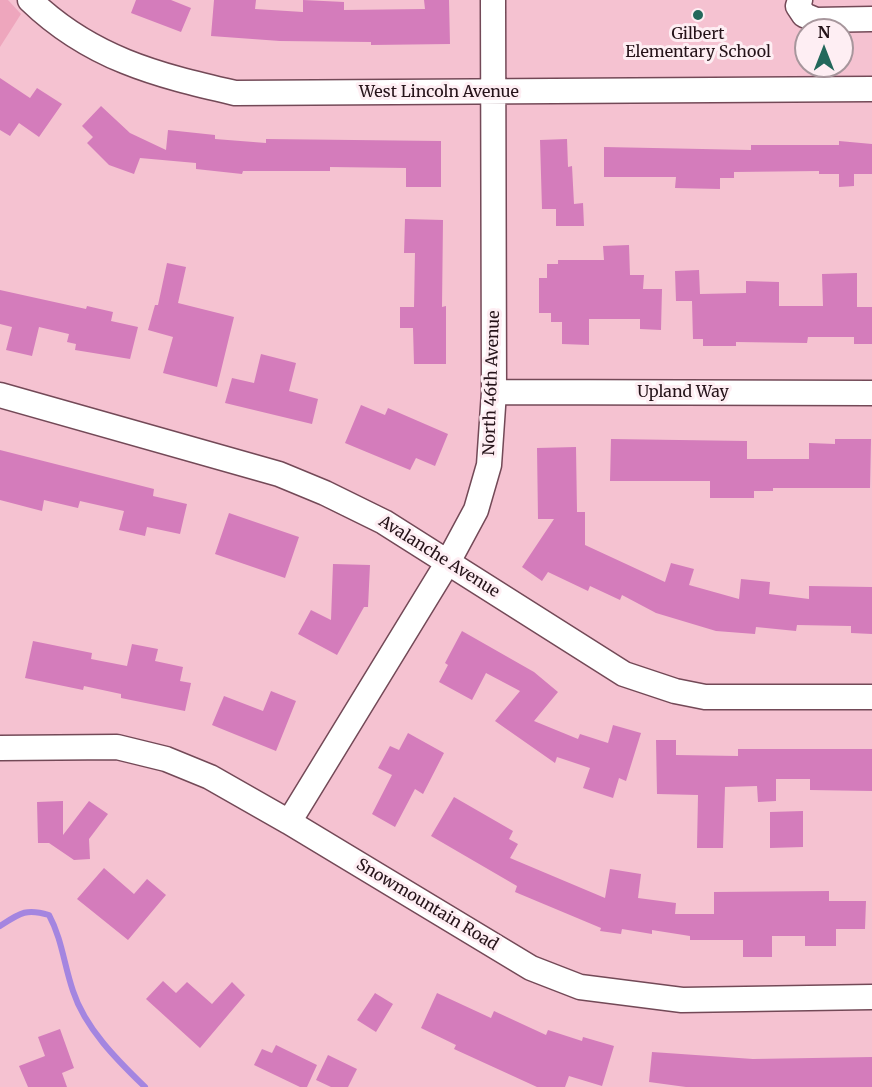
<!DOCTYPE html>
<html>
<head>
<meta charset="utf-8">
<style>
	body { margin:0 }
	#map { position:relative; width:872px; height:1087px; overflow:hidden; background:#f5c2d1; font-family:Merriweather,serif }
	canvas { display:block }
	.north { position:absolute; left:794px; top:18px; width:60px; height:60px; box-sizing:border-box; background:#feeef3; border:2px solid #a7969c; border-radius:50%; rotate:0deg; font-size:16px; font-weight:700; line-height:24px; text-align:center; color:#251319 }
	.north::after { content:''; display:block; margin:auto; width:21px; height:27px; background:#23685b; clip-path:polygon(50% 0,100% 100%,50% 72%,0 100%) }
</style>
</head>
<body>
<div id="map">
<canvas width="872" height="1087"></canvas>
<div class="north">N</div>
</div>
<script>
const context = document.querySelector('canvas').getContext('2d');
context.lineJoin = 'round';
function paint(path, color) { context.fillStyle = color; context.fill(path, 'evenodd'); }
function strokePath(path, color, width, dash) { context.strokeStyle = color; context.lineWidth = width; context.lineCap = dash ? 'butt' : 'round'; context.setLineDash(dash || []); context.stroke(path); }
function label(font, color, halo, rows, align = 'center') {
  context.font = font + ' Merriweather,serif'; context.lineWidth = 6; context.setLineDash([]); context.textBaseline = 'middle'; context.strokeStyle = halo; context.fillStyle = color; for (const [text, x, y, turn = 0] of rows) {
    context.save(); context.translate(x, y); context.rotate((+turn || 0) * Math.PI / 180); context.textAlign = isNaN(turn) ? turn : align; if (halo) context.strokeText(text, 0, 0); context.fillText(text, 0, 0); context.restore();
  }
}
paint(new Path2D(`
	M0,0H8L21,14L0,47Z`), '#eea6bd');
strokePath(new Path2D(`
	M0,926C20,913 26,908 49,915C62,939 64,965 73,991C85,1028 117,1060 145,1087`), '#a485e0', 6);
paint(new Path2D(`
	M136,0H171L191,8L181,32L131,13Z
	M214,0H256L255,9L303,12V0L344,2V10L425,9L424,0H449L450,44L371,45V42L280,41L211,36Z
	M0,78L30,98L37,88L62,104L39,137L19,123L10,136L0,130Z
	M101,106L130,133L166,150L168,130L215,135V139L266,143V139L441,141V187H406V168L330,167V171H243L242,174L196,169V163L140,158L134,174L109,165L87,143L93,137L82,126Z
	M567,139L568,167L572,166L574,204L583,203L584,226H556V209H542L540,140Z
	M839,141L872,144V174H854V186L839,187V174H819V171L734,172V178H720V189L675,188L676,177H604V147L751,150V145H839Z
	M405,219L443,220L442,307L446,306V364H414L413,328H400V307H414L415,253H404Z
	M629,245L630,275H644L643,289H662L661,330L640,329V319H589V345L562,344V322H551V313H539V278H547V264H558V260H604L603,246Z
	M167,263L186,267L178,303L234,317L217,387L163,373L173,337L148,330L155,305H158Z
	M699,270L700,294L746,293V281L779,282V306H823L822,274L857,273V307H872V344H854V337H808L807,343L736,342V346H703V339H693L692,301H676L675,271Z
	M0,290L86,309L87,306L113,312L111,321L138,327L130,359L75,350L76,344L67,342L69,334L39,327L32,356L6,350L12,327L0,324Z
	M261,354L296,363L289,391L318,399L312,424L225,403L232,378L254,383Z
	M361,405L385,415L388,408L448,434L435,466L416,458L410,470L345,443Z
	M611,439L747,441V459H809V443L835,444V439H871L870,488H773V491H754V498H710V481H610Z
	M576,447L577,512H585V545L665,582L671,563L694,569L689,585L739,599L741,579L770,582L769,594L809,599V586L872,587V634L851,633V626L797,625L796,631L756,627L755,634L716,631L656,613L622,595L620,600L590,586L588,591L548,572L542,581L522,567L554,519H538L537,448Z
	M0,450L154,489L153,496L187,504L180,534L147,527L145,536L119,530L124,511L80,501L78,508L44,500L42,511L0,500Z
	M229,513L299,537L285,578L215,554Z
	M333,564L370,565L368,607H364L337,655L298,634L311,610L331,620Z
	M462,631L534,672L558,692L534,721L578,739L580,734L608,743L613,725L641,733L626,781L619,778L613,798L583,788L590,768L557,757L555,763L495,721L520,691L486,673L472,700L439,682L448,665L445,663Z
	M33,641L92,653L91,659L127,666L132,644L158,649L155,661L183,667L180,681L191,683L185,711L121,698V694L84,686L83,690L25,678Z
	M271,691L296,701L276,751L212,725L224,696L263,711Z
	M408,733L444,753L423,794L415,789L395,827L372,814L392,775L378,768L390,746L399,750Z
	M656,740H676V755L738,756V749H872V791L810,790V779H776V801L758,802L757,786L725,787L723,848H697L698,795L657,794Z
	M454,797L513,831L509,839L518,844L510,858L605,898L610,869L641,874L638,898L676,903L675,914H714V892L829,891V901H866L865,929H836V946H805V936H772V957H743V940H690V936L652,930V934L622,929L621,934L600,931L601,928L515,892L517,886L431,836Z
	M63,801V835L89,801L108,814L89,839L90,859L74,860L49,843H38L37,802Z
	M803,811V847L770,848V812Z
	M104,868L134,894L147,879L166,895L128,940L77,899Z
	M163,981L176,993L187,982L212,1004L232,982L245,995L200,1048L146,999Z
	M375,993L393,1004L376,1032L357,1020Z
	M437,993L491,1018L494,1011L546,1035L548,1030L582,1041L583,1037L614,1046L602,1086L569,1076L565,1087H537L454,1049L456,1045L421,1028Z
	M60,1029L74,1068L62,1073L67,1087H28L19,1066L45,1056L38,1037Z
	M276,1045L317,1065L307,1087H300L254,1065L262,1049L272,1053Z
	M652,1052L753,1059L872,1057V1087H686L649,1082Z
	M328,1055L357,1069L348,1087H331L316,1080Z`), '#d47cbb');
const minor = new Path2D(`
	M30,0C90,58 156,75 235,93L872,89
	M800,0L798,6L804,15L816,20L872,19
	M494,392L872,393
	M0,395L279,474L325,493L384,522L624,674L675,691L705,697H872
	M0,748L117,747L166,759L210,777L289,822L531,968L580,987L682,1000L872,997
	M289,822L448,562L476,510L489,465L494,392L493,0`);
strokePath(minor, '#734957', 27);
strokePath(minor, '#fff', 24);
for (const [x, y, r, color] of [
	[698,15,6,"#23685b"]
]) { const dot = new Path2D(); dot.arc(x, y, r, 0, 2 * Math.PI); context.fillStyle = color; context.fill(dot); strokePath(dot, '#feeef3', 2); }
label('16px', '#251319', '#feeef3', [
	["Gilbert",698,34],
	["Elementary School",698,52]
]);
label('16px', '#251319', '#feeef3', [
	["West Lincoln Avenue",439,92],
	["North 46th Avenue",492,383,-88],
	["Upland Way",683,392],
	["Avalanche Avenue",439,557,32],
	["Snowmountain Road",427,905,31]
]);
</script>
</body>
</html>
